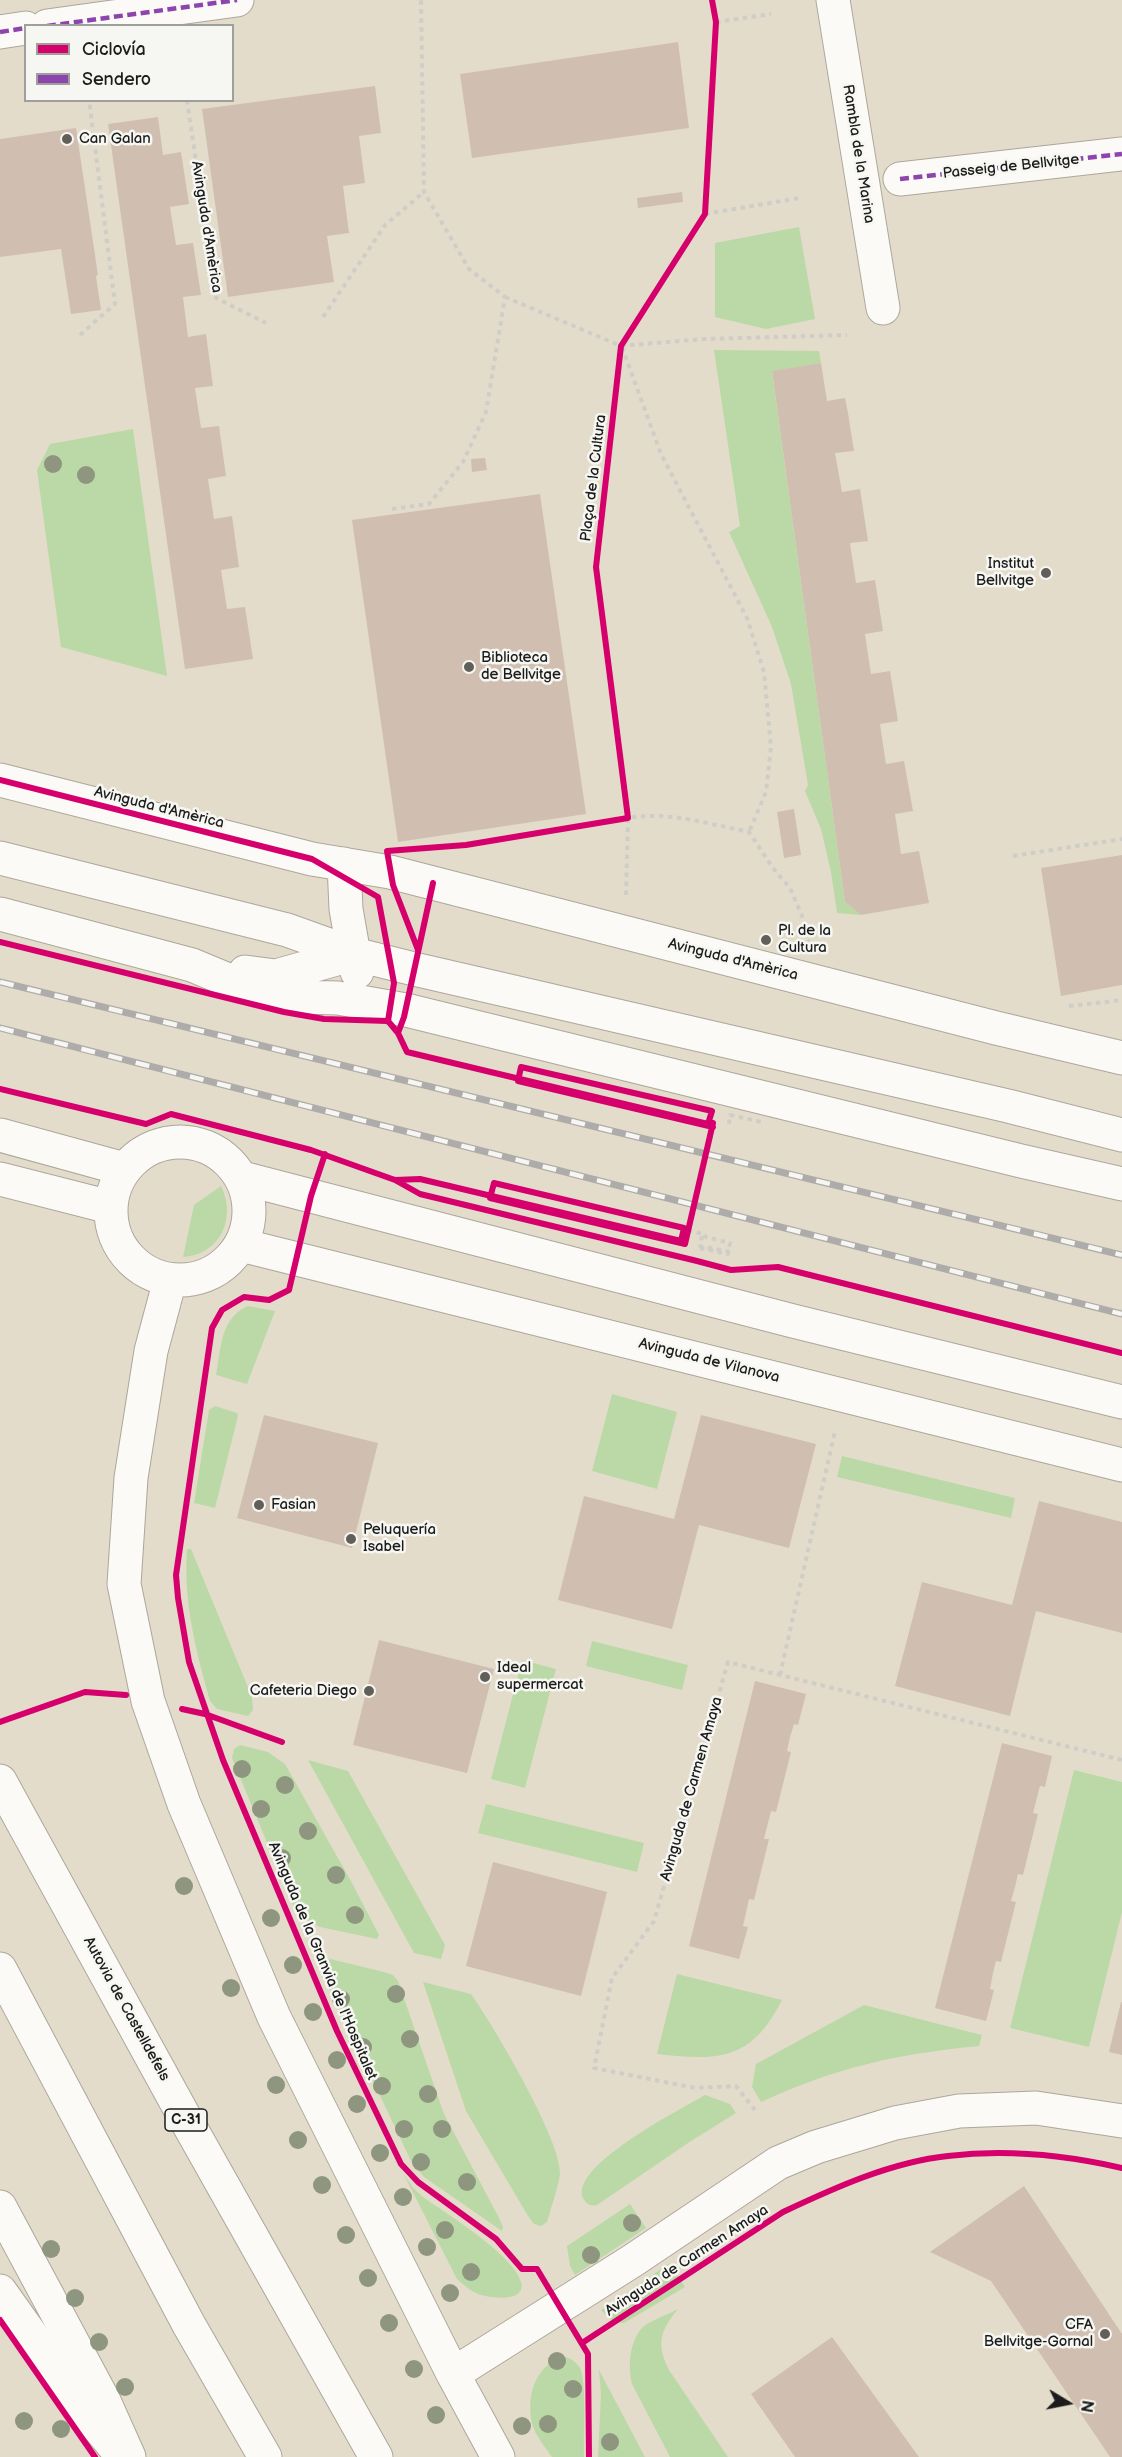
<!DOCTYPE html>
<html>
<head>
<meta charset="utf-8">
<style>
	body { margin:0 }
	#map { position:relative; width:1122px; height:2457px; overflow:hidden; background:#e4dcca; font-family:"Balsamiq Sans",sans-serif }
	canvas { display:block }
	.legend { position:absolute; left:24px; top:24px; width:210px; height:78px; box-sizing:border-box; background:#f6f6f2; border:2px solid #9f9f9c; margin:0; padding:8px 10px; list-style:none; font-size:18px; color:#1c1c1c }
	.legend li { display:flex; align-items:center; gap:12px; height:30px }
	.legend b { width:30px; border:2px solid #9f9f9c }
	.north { position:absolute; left:1038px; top:2373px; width:60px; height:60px; -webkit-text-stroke:4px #f6f6f2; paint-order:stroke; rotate:100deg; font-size:16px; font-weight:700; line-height:24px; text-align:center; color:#1c1c1c }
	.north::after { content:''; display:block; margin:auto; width:21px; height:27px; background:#1c1c1c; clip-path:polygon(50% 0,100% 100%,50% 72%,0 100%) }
</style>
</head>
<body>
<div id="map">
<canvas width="1122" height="2457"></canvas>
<ul class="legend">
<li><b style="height:8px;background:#d6006c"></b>Ciclovía</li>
<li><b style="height:8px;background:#8e44ad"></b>Sendero</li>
</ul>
<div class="north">N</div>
</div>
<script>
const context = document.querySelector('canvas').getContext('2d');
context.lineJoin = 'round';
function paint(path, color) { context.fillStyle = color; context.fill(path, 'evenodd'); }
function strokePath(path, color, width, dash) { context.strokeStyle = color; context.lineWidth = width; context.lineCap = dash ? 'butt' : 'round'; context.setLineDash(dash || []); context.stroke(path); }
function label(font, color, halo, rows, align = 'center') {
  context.font = font + ' "Balsamiq Sans",sans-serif'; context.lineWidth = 5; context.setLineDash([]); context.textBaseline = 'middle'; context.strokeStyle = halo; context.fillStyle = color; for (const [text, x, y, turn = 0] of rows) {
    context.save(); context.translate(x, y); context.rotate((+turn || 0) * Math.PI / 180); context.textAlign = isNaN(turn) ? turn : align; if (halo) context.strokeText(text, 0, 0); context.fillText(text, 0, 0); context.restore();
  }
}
paint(new Path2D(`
	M799,227L815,319L766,329L715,317V243Z
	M714,350L819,351L821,363L772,372L845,902L861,915L837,913L831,872L821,829L805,791L808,785L791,684L772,627L729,532L740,526Z
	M133,429L167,676L61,647L37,470L50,444Z
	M221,1186C237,1218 220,1255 183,1257L194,1205Z
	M248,1306L275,1311L247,1384L216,1375C221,1349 220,1318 248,1306Z
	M612,1394L677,1412L657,1489L592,1471Z
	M215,1406L237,1413L238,1416L215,1508L194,1503L209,1410Z
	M842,1456L1015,1498L1011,1518L837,1477Z
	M187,1549H191L252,1697L253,1710L248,1716L217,1709L210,1701C196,1652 183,1600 187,1549Z
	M592,1641L688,1665L682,1690L586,1666Z
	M522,1660L556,1669L525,1788L491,1779Z
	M240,1745L268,1752L285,1764L352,1883L379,1935L377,1939L320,1927L304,1919L295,1910L232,1758L234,1749Z
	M308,1760L348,1771L445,1945L441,1959L414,1953Z
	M1074,1770L1122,1782V1912L1089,2047L1010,2028Z
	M486,1804L644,1843L637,1872L478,1833Z
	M318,1956L384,1972L393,1975L398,1981L444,2114L498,2216L503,2227L502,2231L424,2177L412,2163L316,1961Z
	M677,1974L782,2000C751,2061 719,2061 657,2054Z
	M423,1982L471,1994C492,2023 562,2141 560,2174C558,2189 551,2207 547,2222L541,2226L534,2224L528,2216L466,2111Z
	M864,2005L982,2035L979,2046C896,2054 838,2067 761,2102L752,2087L756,2064Z
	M705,2095L730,2104L736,2113L691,2141L597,2205C592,2206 589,2206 585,2201C561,2170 683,2108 705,2095Z
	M403,2173L413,2188L423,2197C447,2214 514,2255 521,2282C527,2304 486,2298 476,2293C469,2290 463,2284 457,2279Z
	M630,2204L646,2228L575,2275L570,2266L567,2246Z
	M670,2263L685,2287L624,2323L613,2322L601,2310Z
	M678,2309C660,2331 656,2344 669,2370L728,2457H670L632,2384C628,2367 629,2344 641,2329C648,2321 668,2315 678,2309Z
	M565,2357C571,2358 576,2362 580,2368C587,2382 583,2438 584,2457H552C545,2447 535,2435 532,2423C526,2397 535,2363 565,2357Z
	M599,2370L645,2457H598L601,2394Z`), '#bbd9a7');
paint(new Path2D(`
	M678,42L689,128L472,158L460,74Z
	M375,86L381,133L359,136L365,183L343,186L349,233L327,236L334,282L228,297L202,109Z
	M158,117L163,155L181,152L189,204L170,207L176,245L193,243L201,295L183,297L188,337L206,334L213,386L195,388L201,428L219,426L226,476L208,479L214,519L232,516L239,567L221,570L227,609L245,607L253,659L185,669L108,124Z
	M76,128L98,275L96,276L101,310L71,314L61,249L0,257V139Z
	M682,192L683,202L638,208L637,198Z
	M821,363L827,401L845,398L848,413L854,451L835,453L842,492L860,489L868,541L850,543L856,583L875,580L883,631L865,634L871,674L890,671L898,721L880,724L886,764L904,761L913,811L895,814L901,854L919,851L929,903L861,915L845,902L772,371Z
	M485,458L487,470L472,472L471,459Z
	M540,494L586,814L398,842L352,520Z
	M794,809L801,855L784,858L777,812Z
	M1122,855V985L1061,996L1041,868Z
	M264,1415L378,1443L352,1548L237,1518Z
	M701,1415L816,1444L789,1548L699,1525L672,1629L558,1600L584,1496L674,1519Z
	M1039,1501L1122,1522V1633L1036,1611L1010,1716L895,1686L922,1582L1012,1605Z
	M379,1640L494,1669L467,1773L353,1745Z
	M755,1681L806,1694L798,1725L794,1724L790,1737L787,1751L791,1752L776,1812L771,1811L764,1839H769L754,1900L749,1899L743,1926L748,1927L739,1959L689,1946Z
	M1002,1743L1052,1756L1045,1787L1040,1786L1033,1813L1038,1814L1023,1875L1018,1874L1015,1887L1011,1901L1016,1902L1001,1962L996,1961L993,1973L990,1989L994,1990L986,2021L935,2008Z
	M493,1862L607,1892L581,1996L466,1966Z
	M1121,2002H1122V2055L1109,2052Z
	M1024,2186L1122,2334V2457H1110L991,2281L930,2252Z
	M832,2337L919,2457H795L751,2394Z`), '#d0bfb0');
const minor = new Path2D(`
	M833,0L883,308
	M47,26L237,0
	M0,32L26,28
	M900,179L1122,154
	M0,780L312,859L390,872L996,1028L1122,1058
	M0,858L287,930L354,954L414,969L1008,1106L1122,1135
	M344,864L346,909L357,972
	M0,914L192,965L240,985L300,997L338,998L406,1010L1021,1161L1122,1184
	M245,972L276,976L354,954
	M0,1135L124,1169
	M111 1211a69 69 0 1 1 138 0a69 69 0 1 1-138 0Z
	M242,1178L793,1321L1122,1402
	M0,1179L110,1207
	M241,1245L1122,1465
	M170,1280L151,1351L131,1478L124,1584L148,1701L184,1804L274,2017L453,2374L498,2457
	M0,2291L88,2415L123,2457
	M453,2374L632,2261L778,2163L816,2147L895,2123L959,2111L1036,2108L1122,2121`);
const highway = new Path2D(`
	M0,1781L185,2118L376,2457
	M0,1969L189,2325L265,2457
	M0,2207L104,2401L129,2457`);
strokePath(minor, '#aca79c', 35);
strokePath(highway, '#aca79c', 35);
strokePath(new Path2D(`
	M716,22L771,14
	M187,100L216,298L266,323
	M705,214L800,198
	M505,297L621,346L704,339L847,335
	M323,317L385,225L424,192
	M80,335L115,304L89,100
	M622,347L661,454L747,618L764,672L771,747L766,792L749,832
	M392,509L429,504L463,462L486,412L505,297L469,269L424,192L421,0
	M445,847L628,818L596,567L621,346L705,214L716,22L712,0
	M1013,856L1122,839
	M626,895L628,818C669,811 709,824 749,832L773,868L790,888L802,916L809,943
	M404,914L410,929
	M1069,1006L1122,1000
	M688,1230L706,1235
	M700,1248L728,1254L730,1243L702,1236
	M780,1675L835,1431
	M52,1704L85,1692L109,1693
	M189,1711L205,1714L282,1742
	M755,2110L736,2086L695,2088L594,2068L612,1978L654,1921L728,1662L1122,1760`), '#d0cdc8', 4, [4.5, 4.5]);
strokePath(minor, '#fbfaf7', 33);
strokePath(highway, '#fbfaf7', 33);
const rail = new Path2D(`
	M0,982L1122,1255
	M0,1028L1122,1314`);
strokePath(rail, '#aeacaa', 7);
strokePath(rail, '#f6f6f2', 4.5, [14]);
strokePath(new Path2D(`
	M729,1124L730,1115L762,1122
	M702,1236L700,1246L731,1252`), '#d0cdc8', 4, [4.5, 4.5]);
strokePath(new Path2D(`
	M47,26L237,0
	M0,32L26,28
	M900,179L1122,154`), '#8e44ad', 4.5, [9, 4.5]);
strokePath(new Path2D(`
	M0,780L312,859L378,897L394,983L388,1021
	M0,942L284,1012L324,1019L388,1021L398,1033L407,1052L708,1124L712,1111L521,1067L518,1081L713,1127
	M418,950L393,885L387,851L466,845L628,818L596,567L621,346L705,214L716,22L712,0
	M398,1033L404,1017L433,883
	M0,1089L146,1124L171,1114L311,1150L395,1180L420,1179L681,1241L684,1228L494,1183L490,1198L685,1244L713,1123
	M325,1154L311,1196L289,1290L269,1300L244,1297L222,1310L212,1328L176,1575L178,1598L189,1662L223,1760L337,2031L401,2164L418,2182L496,2239L522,2269H537L588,2354L589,2457
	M395,1180L420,1194L697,1261L731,1270L778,1267L1122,1353
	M182,1709L205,1714L282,1742
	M0,1722L85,1692L126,1695
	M0,2320L95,2457
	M582,2343L783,2212C834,2188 891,2162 948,2156C1006,2149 1065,2155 1122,2168`), '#d6006c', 6);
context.fillStyle = '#8e967f';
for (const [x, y] of [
	[53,464],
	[86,475],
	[242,1769],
	[285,1785],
	[261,1809],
	[308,1831],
	[282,1858],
	[336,1875],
	[184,1886],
	[355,1915],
	[271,1918],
	[293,1965],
	[231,1988],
	[396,1994],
	[341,1999],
	[313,2012],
	[410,2039],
	[363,2047],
	[337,2060],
	[276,2085],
	[382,2086],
	[428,2094],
	[357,2104],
	[404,2129],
	[442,2129],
	[298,2140],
	[380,2153],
	[421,2162],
	[467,2182],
	[322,2185],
	[403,2197],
	[632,2223],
	[445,2230],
	[346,2235],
	[427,2247],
	[51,2249],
	[591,2255],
	[471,2272],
	[368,2278],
	[450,2293],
	[75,2298],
	[389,2323],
	[99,2342],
	[557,2361],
	[414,2369],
	[125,2387],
	[573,2389],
	[436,2415],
	[24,2421],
	[548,2424],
	[522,2426],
	[61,2429],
	[610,2442]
]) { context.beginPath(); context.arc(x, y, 9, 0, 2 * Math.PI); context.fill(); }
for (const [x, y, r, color] of [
	[67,139,6,"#625f59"],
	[1046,573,6,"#625f59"],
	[469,667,6,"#625f59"],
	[766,940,6,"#625f59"],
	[259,1505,6,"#625f59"],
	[351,1539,6,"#625f59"],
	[485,1677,6,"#625f59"],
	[369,1691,6,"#625f59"],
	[1105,2334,6,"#625f59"]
]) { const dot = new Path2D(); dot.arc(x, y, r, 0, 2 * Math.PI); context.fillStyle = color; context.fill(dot); strokePath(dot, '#f6f6f2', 2); }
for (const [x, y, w] of [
	[186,2120,42]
]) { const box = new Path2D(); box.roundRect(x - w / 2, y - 11, w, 22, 4.5); context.fillStyle = '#f6f6f2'; context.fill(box); strokePath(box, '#1c1c1c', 1.5); }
label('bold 14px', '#1c1c1c', null, [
	["C-31",186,2120]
]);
label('15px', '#1c1c1c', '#f6f6f2', [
	["Can Galan",79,139],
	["Institut",1034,564,"right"],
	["Bellvitge",1034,581,"right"],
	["Biblioteca",481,658],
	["de Bellvitge",481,675],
	["Pl. de la",778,931],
	["Cultura",778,948],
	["Fasian",271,1505],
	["Peluquería",363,1530],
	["Isabel",363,1547],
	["Ideal",497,1668],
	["supermercat",497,1685],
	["Cafeteria Diego",357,1691,"right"],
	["CFA",1093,2325,"right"],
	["Bellvitge-Gornal",1093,2342,"right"]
], 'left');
label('15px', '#1c1c1c', '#f6f6f2', [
	["Rambla de la Marina",858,154,81],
	["Passeig de Bellvitge",1011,167,-6],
	["Avinguda d'Amèrica",206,227,81],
	["Plaça de la Cultura",594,478,-83],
	["Avinguda d'Amèrica",159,808,14],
	["Avinguda d'Amèrica",733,960,14],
	["Avinguda de Vilanova",709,1361,14],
	["Avinguda de Carmen Amaya",692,1789,-74],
	["Avinguda de la Granvia de l'Hospitalet",322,1961,67],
	["Autovia de Castelldefels",126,2009,61],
	["Avinguda de Carmen Amaya",687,2261,-33]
]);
</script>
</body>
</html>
